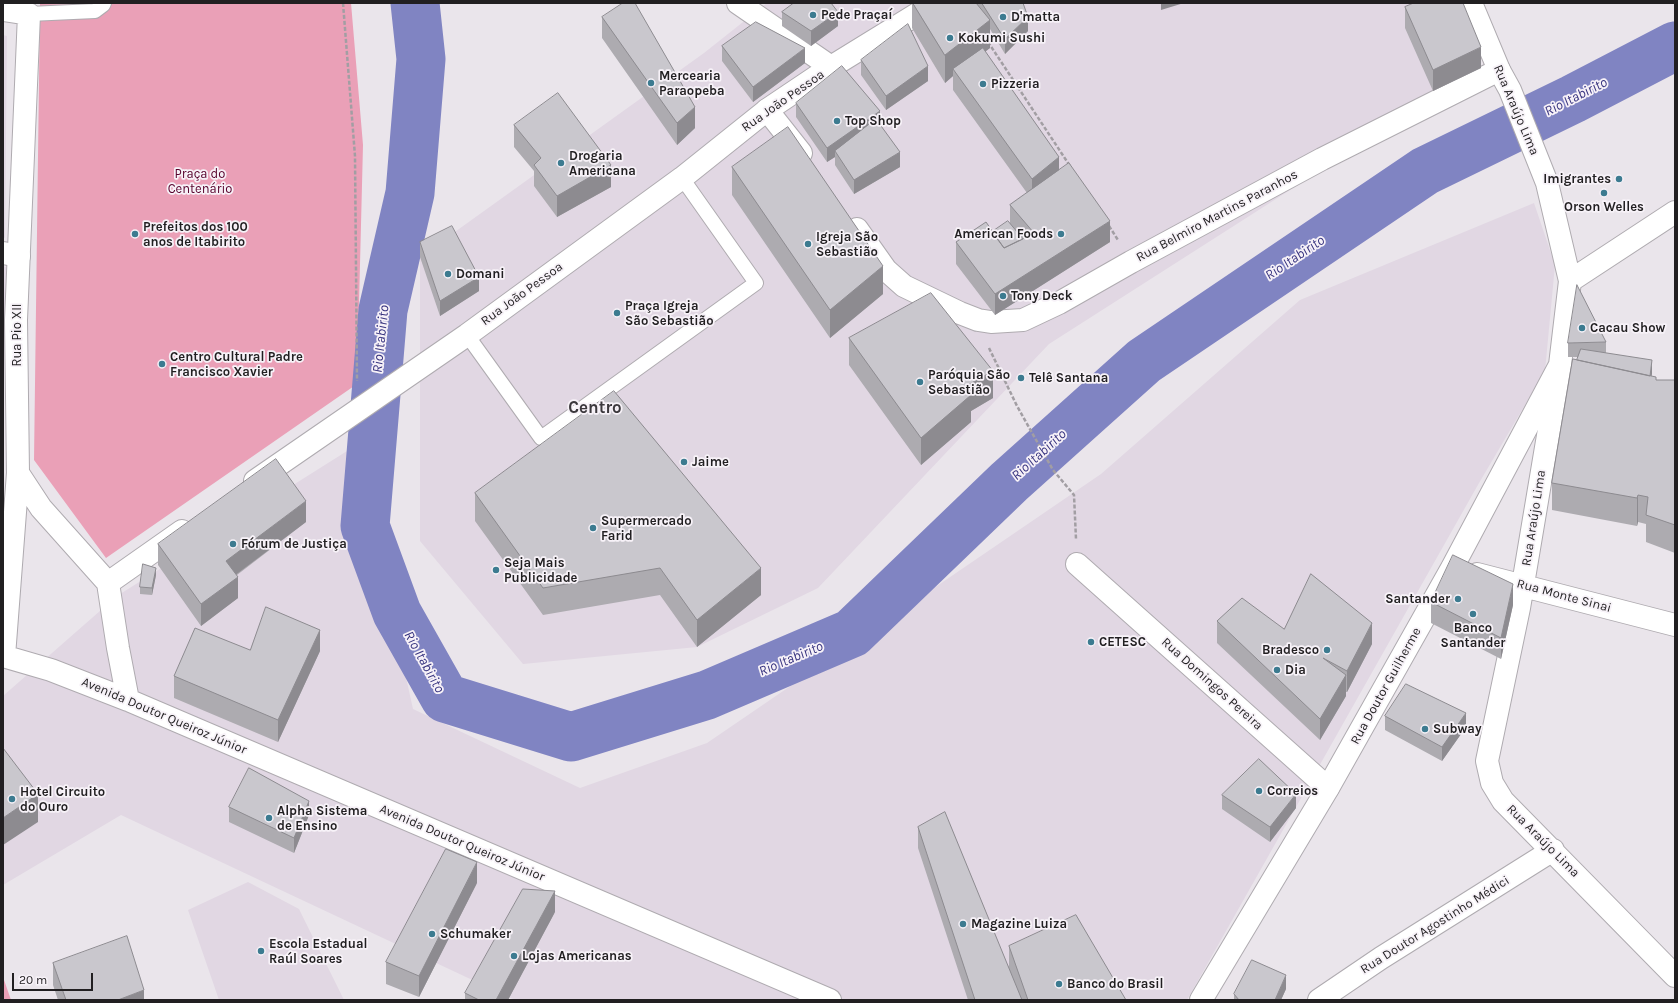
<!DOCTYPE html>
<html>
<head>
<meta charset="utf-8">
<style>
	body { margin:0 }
	#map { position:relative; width:1678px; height:1003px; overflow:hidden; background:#eae5eb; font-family:Karla,sans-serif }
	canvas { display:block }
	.frame { position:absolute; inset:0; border:4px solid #211f21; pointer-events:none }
	.scale { position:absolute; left:12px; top:973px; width:81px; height:18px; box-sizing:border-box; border:2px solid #211f21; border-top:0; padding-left:5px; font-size:12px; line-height:14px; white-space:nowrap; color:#211f21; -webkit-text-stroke:3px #f7f2f8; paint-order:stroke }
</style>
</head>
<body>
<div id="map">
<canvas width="1678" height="1003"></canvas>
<div class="frame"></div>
<div class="scale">20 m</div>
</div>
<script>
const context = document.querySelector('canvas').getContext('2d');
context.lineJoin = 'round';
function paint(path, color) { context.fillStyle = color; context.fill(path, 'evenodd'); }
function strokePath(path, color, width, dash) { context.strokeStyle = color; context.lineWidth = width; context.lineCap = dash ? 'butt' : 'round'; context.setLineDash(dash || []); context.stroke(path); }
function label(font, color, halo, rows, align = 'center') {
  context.font = font + ' Karla,sans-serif'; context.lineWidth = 3.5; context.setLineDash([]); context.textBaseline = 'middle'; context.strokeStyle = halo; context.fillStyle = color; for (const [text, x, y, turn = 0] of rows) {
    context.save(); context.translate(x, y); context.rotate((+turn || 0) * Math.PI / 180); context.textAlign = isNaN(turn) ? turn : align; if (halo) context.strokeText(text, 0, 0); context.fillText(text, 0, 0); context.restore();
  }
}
paint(new Path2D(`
	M767,3H1452L1481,68L1049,344L818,588L697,647L523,664L420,541V257L704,53Z
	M3,35L7,36L5,238L3,237Z
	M1534,203L1555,265L1545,371L1479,483L1187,1000H515L121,815L3,885V696L117,596L355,446L413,709L580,788L707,743L1101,474L1300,300Z
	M3,266L6,267L3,435Z
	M248,882L299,909L344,1000H219L188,910Z`), '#e1d7e3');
paint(new Path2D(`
	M99,3H351L363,145L357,384L106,558L34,460L40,4L98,5Z
	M3,977L11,1000H3Z`), '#eaa0b7');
strokePath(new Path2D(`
	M415,3L421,59L410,193L383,310L365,526L397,613L445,698L571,737L707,695L852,633L1009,482L1144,361L1425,171L1573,99L1675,46`), '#8084c2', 49);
const lane = new Path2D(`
	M29,14L95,11L103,5L104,3
	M467,335L541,438L756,283L682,178`);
const street = new Path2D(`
	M738,3L831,67
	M767,110L801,153
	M857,229L886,270L904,286L960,313L978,320L991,322L1023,320L1059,303L1131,262L1322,159L1499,70
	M3,253L19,256
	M1559,370L1519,608L1487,761L1492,783L1503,801L1675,976
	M1077,564L1328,788
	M1477,574L1675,625
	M1319,1000L1381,958L1553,850`);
const secondary = new Path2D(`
	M3,10L29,14L16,320L18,473L4,656
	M1570,281L1675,212
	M18,473L41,508L108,583
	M255,481L467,335L682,178L767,110L831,67L935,3
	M108,583L182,531
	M108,583L118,648L128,700
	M3,656L51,670L128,700L830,1000
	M1201,1000L1328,788L1452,568L1560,365L1570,281L1547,183L1510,90L1499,70L1471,3`);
strokePath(lane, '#afabb0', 16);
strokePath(street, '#afabb0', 24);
strokePath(secondary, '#afabb0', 24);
strokePath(new Path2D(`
	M343,3L355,156L357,381
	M988,42L1070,166
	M1109,226L1118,240
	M989,348L1017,406L1053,470L1074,495L1076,539`), '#a29ea3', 2.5, [4, 2]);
strokePath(lane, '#fff', 14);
strokePath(street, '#fff', 22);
strokePath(secondary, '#fff', 22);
paint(new Path2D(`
	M912,3H1023L1028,31L1005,54L990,29V48L985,51L1059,171L1110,242L995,315L956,264V242L992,232L1010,223V205L1027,193L953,90V76L945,83L912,28Z
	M1405,7L1481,68L1433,91L1405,28Z
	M782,12L838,26L811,46L782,26Z
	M602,17L695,128L677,145L602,38Z
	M722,46L805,63L753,102L722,61Z
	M861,60L928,81L886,110L861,75Z
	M796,103L880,124L900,167L854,194L835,165V157L827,162L796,117Z
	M514,125L611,187L557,217L534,186V171L514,147Z
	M732,167L883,294L830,338L732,195Z
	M420,242L479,291L440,316L420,257Z
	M849,338L993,398L971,411V422L921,465L849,365Z
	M1606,342V353L1651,376L1656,380H1675V553L1646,542V524L1638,522L1637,526L1552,510V483L1578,357H1568V343Z
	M475,493L761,595L697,647L660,595L543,615L475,521Z
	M306,522L237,575L238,598L201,626L158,565V544Z
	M156,575L152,595L140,594V587Z
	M1431,602L1513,605L1501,659L1431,623Z
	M1217,621L1284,629L1372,644L1347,692H1346V696L1320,740L1217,643Z
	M250,650L320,651L278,742L174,698V676Z
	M1385,716L1466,727L1442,761L1385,730Z
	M1222,795L1296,808L1270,842L1222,809Z
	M229,807L309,815L294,853L229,822Z
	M918,827L1009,967V946L1126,1000H968L918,848Z
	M477,883L419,997L386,984V962Z
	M555,912L508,1000H465V993Z
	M53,963L144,1000H58L53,985Z
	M1286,989L1281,1000H1234V994Z`), '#adabb0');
paint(new Path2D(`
	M1161,3H1184L1161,10Z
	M838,12V26L811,46V31Z
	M1028,17V31L1005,54V39Z
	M990,20V48L957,74L953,69V76L945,83V55Z
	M1481,47V68L1433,91V70Z
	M805,48V63L753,102V87Z
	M928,66V81L886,110V96Z
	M695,107V128L677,145V123Z
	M880,111V126L835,151V157L827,162V148Z
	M900,152V167L854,194V180Z
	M1059,157V178L1032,200V179Z
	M611,165V187L557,217V196Z
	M1110,221V242L995,315V294Z
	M883,266V294L830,338V310Z
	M479,277V291L440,316V301Z
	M1652,360V374L1648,402V387Z
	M993,371V398L971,411V422L921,465V438L966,386Z
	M1638,495V522L1637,526V498Z
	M306,501V522L226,582V561Z
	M156,568V575L152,595V588Z
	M761,568V595L697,647V620Z
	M238,577V598L201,626V604Z
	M1513,584V605L1501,659V638Z
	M1372,623V644L1347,692V671Z
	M320,630V651L278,742V720Z
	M1346,675V696L1320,740V719Z
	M1466,713V727L1442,761V747Z
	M38,794V822L3,845V818Z
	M1296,794V808L1270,842V827Z
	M309,801V815L294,853V838Z
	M477,862V883L419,997V976Z
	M555,891V912L508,1000H496Z
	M1286,975V989L1281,1000H1275Z
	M144,990V1000H118Z`), '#8d8b90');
const building = new Path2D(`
	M623,3H635L695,107L677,123L602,17Z
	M794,3H831L838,12L811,31L782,12Z
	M913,3H976L990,20L945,55Z
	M982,3H1023L1028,17L1005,39Z
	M1414,3H1463L1481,47L1433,70L1405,7Z
	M756,22L805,48L753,87L722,46Z
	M908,24L928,66L886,96L861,60Z
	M983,48L1059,157L1032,179L953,69Z
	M842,66L880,111L827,148L796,103Z
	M558,93L611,165L557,196L534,165L541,158L514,125Z
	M876,119L900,152L854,180L835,151Z
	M788,127L883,266L830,310L732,167Z
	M1069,163L1110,221L995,294L956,242L986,222L1004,248L1034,233L1010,205Z
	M1008,221L1023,239L1004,248L992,232Z
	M452,226L479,277L440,301L420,242Z
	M1577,285L1606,342L1568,343Z
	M931,293L993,371L966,386L971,395L921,438L849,338Z
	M1581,349L1652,360L1650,376L1577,360Z
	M1573,359L1656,377V380H1675V525L1646,515L1648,497L1638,495L1637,498L1552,483Z
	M614,391L761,568L697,620L660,568L543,588L475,493Z
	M276,459L306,501L226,561L238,577L201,604L158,544Z
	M1453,555L1513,584L1501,638L1431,602Z
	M143,564L156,568L152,588L140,587Z
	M1311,574L1372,623L1347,671L1323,658L1346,675L1320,719L1217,621L1242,598L1284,629Z
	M266,607L320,630L278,720L174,676L195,628L250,650Z
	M1406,684L1466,713L1442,747L1385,716Z
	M3,748L38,794L3,818Z
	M1259,759L1296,794L1270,827L1222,795Z
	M249,768L309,801L294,838L229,807Z
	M945,812L1022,1000H975L918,827Z
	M446,849L477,862L419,976L386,962Z
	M523,889L555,891L496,1000H479L465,993Z
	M1076,915L1126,1000H1028L1009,946Z
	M127,936L144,990L118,1000H66L53,963Z
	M1252,960L1286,975L1275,1000H1239L1234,994Z`);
paint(building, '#c9c7cd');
strokePath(building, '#8d8b90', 1);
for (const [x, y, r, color] of [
	[813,15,4,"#3c7b90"],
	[1003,17,4,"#3c7b90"],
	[950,38,4,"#3c7b90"],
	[651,83,4,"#3c7b90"],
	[983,84,4,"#3c7b90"],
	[837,121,4,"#3c7b90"],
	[561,163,4,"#3c7b90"],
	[1619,179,4,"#3c7b90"],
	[1604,193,4,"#3c7b90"],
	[135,234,4,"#3c7b90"],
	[1061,234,4,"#3c7b90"],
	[808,244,4,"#3c7b90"],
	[448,274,4,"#3c7b90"],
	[1003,296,4,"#3c7b90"],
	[617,313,4,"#3c7b90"],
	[1582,328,4,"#3c7b90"],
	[162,364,4,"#3c7b90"],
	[1021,378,4,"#3c7b90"],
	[920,382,4,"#3c7b90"],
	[684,462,4,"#3c7b90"],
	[593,528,4,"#3c7b90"],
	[233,544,4,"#3c7b90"],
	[496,570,4,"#3c7b90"],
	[1458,599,4,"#3c7b90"],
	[1473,614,4,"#3c7b90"],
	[1091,642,4,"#3c7b90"],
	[1327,650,4,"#3c7b90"],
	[1277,670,4,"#3c7b90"],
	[1425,729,4,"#3c7b90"],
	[1259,791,4,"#3c7b90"],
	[12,799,4,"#3c7b90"],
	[269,818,4,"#3c7b90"],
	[963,924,4,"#3c7b90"],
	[432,934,4,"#3c7b90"],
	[261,951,4,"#3c7b90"],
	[514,956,4,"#3c7b90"],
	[1059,984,4,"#3c7b90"]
]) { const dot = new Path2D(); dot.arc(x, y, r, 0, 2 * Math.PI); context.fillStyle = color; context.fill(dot); strokePath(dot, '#f7f2f8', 1.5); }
label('bold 13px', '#211f21', '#f7f2f8', [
	["Pede Praçaí",821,15],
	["D'matta",1011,17],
	["Kokumi Sushi",958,38],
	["Mercearia",659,76],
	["Paraopeba",659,91],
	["Pizzeria",991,84],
	["Top Shop",845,121],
	["Drogaria",569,156],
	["Americana",569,171],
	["Imigrantes",1611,179,"right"],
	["Orson Welles",1604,207,"center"],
	["Prefeitos dos 100",143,227],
	["anos de Itabirito",143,242],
	["American Foods",1053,234,"right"],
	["Igreja São",816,237],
	["Sebastião",816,252],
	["Domani",456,274],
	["Tony Deck",1011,296],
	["Praça Igreja",625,306],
	["São Sebastião",625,321],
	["Cacau Show",1590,328],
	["Centro Cultural Padre",170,357],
	["Francisco Xavier",170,372],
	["Paróquia São",928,375],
	["Sebastião",928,390],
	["Telê Santana",1029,378],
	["Jaime",692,462],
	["Supermercado",601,521],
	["Farid",601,536],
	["Fórum de Justiça",241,544],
	["Seja Mais",504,563],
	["Publicidade",504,578],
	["Santander",1450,599,"right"],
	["Banco",1473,628,"center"],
	["Santander",1473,643,"center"],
	["CETESC",1099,642],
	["Bradesco",1319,650,"right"],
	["Dia",1285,670],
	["Subway",1433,729],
	["Correios",1267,791],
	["Hotel Circuito",20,792],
	["do Ouro",20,807],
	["Alpha Sistema",277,811],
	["de Ensino",277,826],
	["Magazine Luiza",971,924],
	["Schumaker",440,934],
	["Escola Estadual",269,944],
	["Raúl Soares",269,959],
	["Lojas Americanas",522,956],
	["Banco do Brasil",1067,984]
], 'left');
label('13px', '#211f21', '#f7f2f8', [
	["Rua João Pessoa",783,101,-35],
	["Rua Araújo Lima",1516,110,67],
	["Rua Belmiro Martins Paranhos",1217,216,-28],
	["Rua João Pessoa",522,294,-36],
	["Rua Pio XII",17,335,-90],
	["Rua Araújo Lima",1534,518,-81],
	["Rua Monte Sinai",1564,596,15],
	["Rua Domingos Pereira",1212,684,42],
	["Rua Doutor Guilherme",1386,686,-61],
	["Avenida Doutor Queiroz Júnior",164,716,23],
	["Rua Araújo Lima",1543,841,45],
	["Avenida Doutor Queiroz Júnior",462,843,23],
	["Rua Doutor Agostinho Médici",1435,925,-32]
]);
label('13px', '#57002b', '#f7f2f8', [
	["Praça do",200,174],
	["Centenário",200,189]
]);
label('italic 14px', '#37337f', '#f7f2f8', [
	["Rio Itabirito",1576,97,-27],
	["Rio Itabirito",1295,258,-34],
	["Rio Itabirito",381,339,-84],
	["Rio Itabirito",1039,455,-42],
	["Rio Itabirito",791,659,-23],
	["Rio Itabirito",424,662,61]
]);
label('bold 17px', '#3c393d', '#f7f2f8', [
	["Centro",595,408]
]);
</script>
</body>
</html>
